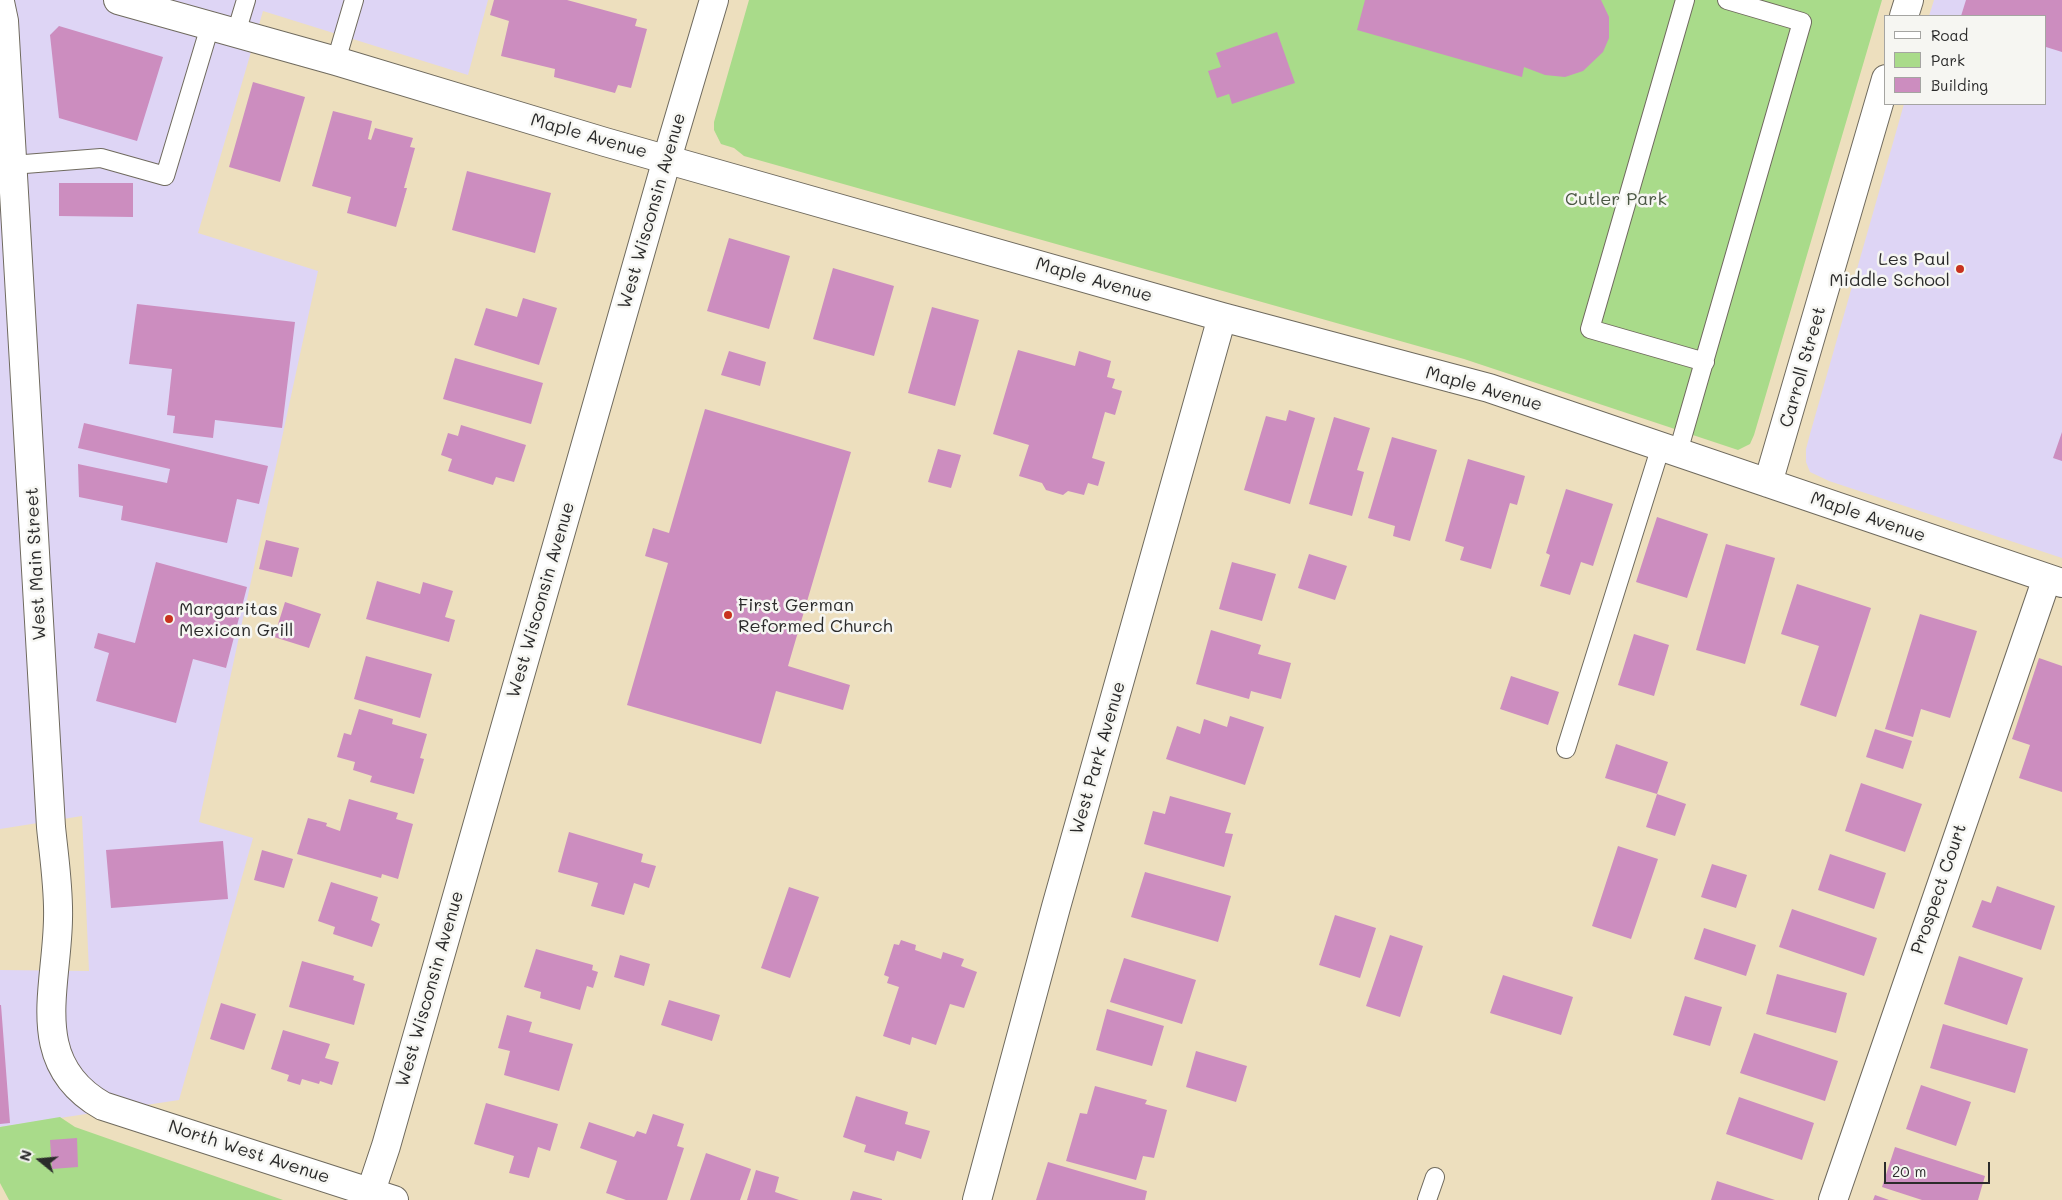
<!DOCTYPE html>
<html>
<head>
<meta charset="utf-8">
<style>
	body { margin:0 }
	#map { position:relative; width:2062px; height:1200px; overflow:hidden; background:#eddfbe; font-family:Mali,sans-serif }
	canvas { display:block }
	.legend { position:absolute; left:1884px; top:15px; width:162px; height:90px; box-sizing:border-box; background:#f6f6f2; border:1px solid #a5a5a2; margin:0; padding:6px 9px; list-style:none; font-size:15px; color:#2b2b2b }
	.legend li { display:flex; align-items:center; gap:10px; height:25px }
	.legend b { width:25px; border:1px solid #a5a5a2 }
	.north { position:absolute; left:15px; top:1135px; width:50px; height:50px; -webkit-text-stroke:4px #f6f6f2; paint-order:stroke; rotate:287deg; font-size:14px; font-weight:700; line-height:20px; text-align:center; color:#2b2b2b }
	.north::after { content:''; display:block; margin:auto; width:18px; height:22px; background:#2b2b2b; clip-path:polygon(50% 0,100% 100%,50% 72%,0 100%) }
	.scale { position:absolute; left:1884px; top:1162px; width:106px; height:22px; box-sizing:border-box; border:2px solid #2b2b2b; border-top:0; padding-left:6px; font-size:15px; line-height:18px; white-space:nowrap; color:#2b2b2b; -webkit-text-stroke:4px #f6f6f2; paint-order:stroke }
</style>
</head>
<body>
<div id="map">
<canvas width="2062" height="1200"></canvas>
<ul class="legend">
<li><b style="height:6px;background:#fff"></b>Road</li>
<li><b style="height:14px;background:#a9db8a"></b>Park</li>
<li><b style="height:14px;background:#cc8dbf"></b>Building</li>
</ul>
<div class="north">N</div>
<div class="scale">20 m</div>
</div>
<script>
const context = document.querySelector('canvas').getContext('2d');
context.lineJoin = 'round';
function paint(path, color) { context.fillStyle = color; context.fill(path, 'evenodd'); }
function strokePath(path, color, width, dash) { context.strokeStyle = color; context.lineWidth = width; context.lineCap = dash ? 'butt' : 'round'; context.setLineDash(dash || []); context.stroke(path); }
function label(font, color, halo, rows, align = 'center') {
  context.font = font + ' Mali,sans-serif'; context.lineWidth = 5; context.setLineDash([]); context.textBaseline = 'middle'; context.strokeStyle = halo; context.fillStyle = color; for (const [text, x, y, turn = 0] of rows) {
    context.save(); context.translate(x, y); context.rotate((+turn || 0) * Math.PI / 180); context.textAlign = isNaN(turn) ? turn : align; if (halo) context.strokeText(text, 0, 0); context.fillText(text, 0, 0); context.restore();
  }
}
paint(new Path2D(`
	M0,0H488L468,75L263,11L198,233L318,271L199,822L253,838L179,1100L0,1127V970L89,971L82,816L0,829Z
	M1934,0H2062V558L1829,481L1810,472L1806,462V449L1810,434L1904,104H2046V16H1929Z`), '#ded5f5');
paint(new Path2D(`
	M749,0H1882L1754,435L1750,444L1738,450L1464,359L744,156L734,148L721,144L714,130V122Z
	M60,1117L75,1127L283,1200H9L0,1183V1127Z`), '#a9db8a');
paint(new Path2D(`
	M494,0H567L637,19L635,26L647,29L631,88L618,85L615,93L554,77L555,69L501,56L509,21L490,15Z
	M1365,0H1601L1609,17V38L1603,52L1583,71L1565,77L1545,75L1524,67L1522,77L1357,30Z
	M1966,0H2062V52L2046,47V16H1961Z
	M59,26L163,57L137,141L59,118L50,35Z
	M1277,32L1295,83L1232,104L1229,94L1217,98L1208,71L1221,67L1216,53Z
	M253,82L305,97L280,182L229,167Z
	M333,111L372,121L368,139L371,140L375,128L413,138L410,147L415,148L404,188H407L396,227L347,213L351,197L312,186Z
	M467,171L551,193L535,253L452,230Z
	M59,183H133V217L59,216Z
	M729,238L790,256L769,329L707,311Z
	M833,268L894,286L874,356L813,339Z
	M523,298L557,308L539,365L474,345L486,308L517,317Z
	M137,304L295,322L282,428L215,420L213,438L173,433L175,416L167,415L172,369L129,364Z
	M932,307L979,320L955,406L908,393Z
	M1018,350L1075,366L1079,351L1111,361L1107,377L1115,379L1112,388L1122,391L1115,415L1105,412L1092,458L1105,462L1098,486L1088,483L1084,495L1068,491L1063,495L1046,490L1042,483L1019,476L1029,445L993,434Z
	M729,351L766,362L760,386L721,375Z
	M455,358L543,383L531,424L443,399Z
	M705,409L851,452L788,666L850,685L843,710L776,691L761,744L627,705L668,563L645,556L653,528L669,533Z
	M1289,410L1315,418L1290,504L1244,490L1266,416L1286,421Z
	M1334,417L1370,428L1357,470L1364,472L1352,516L1309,504Z
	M84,423L268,466L259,504L237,499L227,543L121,520L123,506L79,497L78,464L167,483L170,469L78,448Z
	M461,425L526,445L514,482L496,477L493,485L448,471L452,459L441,455L448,433L458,436Z
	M2062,432V461L2053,458Z
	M1392,437L1437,450L1410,541L1393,536L1395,526L1368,518Z
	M938,449L961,455L951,488L928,482Z
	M1468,459L1525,476L1517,505L1510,503L1491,569L1460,560L1464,547L1445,541Z
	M1566,489L1613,504L1593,566L1581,562L1570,595L1540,586L1550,555L1546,553Z
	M1657,517L1708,534L1687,598L1636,582Z
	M266,540L299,548L292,577L259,569Z
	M1726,544L1775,558L1745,664L1696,650Z
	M1309,554L1347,566L1335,600L1298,588Z
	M156,562L247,587L226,668L193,659L176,723L96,701L109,653L94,648L98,633L135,643Z
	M1232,562L1276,574L1262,621L1219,609Z
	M377,581L420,594L423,582L453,591L445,617L455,620L449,642L366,619Z
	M1797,584L1871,608L1836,717L1800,705L1819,646L1781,634Z
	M285,602L321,614L309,648L274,637Z
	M1920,614L1977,631L1950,718L1921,709L1913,737L1885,729Z
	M1211,630L1261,645L1258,654L1291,663L1281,699L1251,691L1249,699L1196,684Z
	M1634,634L1669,645L1654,696L1618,685Z
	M366,656L432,674L420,718L354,699Z
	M2039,658L2062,666V792L2019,778L2030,745L2012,739Z
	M1511,676L1559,692L1548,725L1500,709Z
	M359,709L393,719L392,724L427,734L420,758L424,759L414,794L370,782L372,776L353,770L355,762L337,757L344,733L351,735Z
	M1230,716L1264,727L1245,785L1166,759L1177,726L1200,734L1204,719L1227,727Z
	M1875,729L1912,741L1903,769L1866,757Z
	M1616,744L1668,762L1657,794L1605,778Z
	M1861,783L1922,804L1905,852L1845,831Z
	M1657,794L1686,804L1675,836L1646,827Z
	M1170,796L1231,813L1225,833L1233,834L1224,867L1144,844L1153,811L1165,814Z
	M349,799L398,813L396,819L413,824L398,879L382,874L381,878L297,854L308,818L327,823L326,826L340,831Z
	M569,832L643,854L641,862L656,866L649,888L634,883L624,915L591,906L598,883L558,872Z
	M223,841L228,899L111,908L106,850Z
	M1618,846L1658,859L1631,939L1592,926Z
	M262,850L293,859L284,888L254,880Z
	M1830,854L1886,873L1874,909L1818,890Z
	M1712,864L1747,875L1736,908L1701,897Z
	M1145,872L1231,896L1218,942L1131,917Z
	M331,882L378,897L371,920L380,924L372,947L333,934L335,927L318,921Z
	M1997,886L2055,906L2041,950L1972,927L1982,900L1991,903Z
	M789,887L819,897L790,978L761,968Z
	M1792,909L1877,938L1864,976L1779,947Z
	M1335,915L1376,928L1360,978L1319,965Z
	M1704,928L1756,945L1746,976L1694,959Z
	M1390,935L1423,946L1400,1017L1366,1006Z
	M901,940L916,945L915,950L941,959L943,952L964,959L961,966L977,972L964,1008L950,1004L936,1045L912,1037L910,1045L883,1036L899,987L887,983L889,977L884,975L894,944L899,945Z
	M536,949L593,965L592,970L598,972L593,988L587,986L580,1010L540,998L541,992L524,987Z
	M620,955L650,964L644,986L614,977Z
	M1959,956L2023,978L2007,1025L1944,1004Z
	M1124,958L1196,980L1182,1024L1110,1002Z
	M302,961L354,976L353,980L365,984L354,1025L289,1007Z
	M1777,974L1847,993L1836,1033L1766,1014Z
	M1503,975L1573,997L1561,1035L1490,1013Z
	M1685,996L1722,1007L1710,1046L1673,1035Z
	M669,1000L720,1015L712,1041L661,1025Z
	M221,1003L256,1014L244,1050L210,1039Z
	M0,1005H1L10,1123L0,1124Z
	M1107,1009L1164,1026L1152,1066L1096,1050Z
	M507,1015L532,1022L529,1032L573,1044L559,1091L504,1075L510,1051L498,1048Z
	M1943,1024L2028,1049L2015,1093L1930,1068Z
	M283,1030L330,1044L325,1058L339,1062L332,1085L320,1081L319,1084L302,1079L300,1085L287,1081L289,1075L271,1069Z
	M1754,1033L1838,1061L1825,1101L1740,1073Z
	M1196,1051L1247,1066L1236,1102L1186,1087Z
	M1921,1085L1971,1102L1956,1146L1906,1129Z
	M1095,1086L1147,1100L1145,1104L1167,1110L1154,1158L1143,1156L1136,1180L1066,1161L1080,1113L1087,1114Z
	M856,1096L908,1112L905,1124L930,1131L921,1159L897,1151L894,1161L864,1152L866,1145L843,1137Z
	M1739,1097L1814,1123L1802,1160L1726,1134Z
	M486,1103L558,1124L550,1151L538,1147L529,1178L509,1173L514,1156L474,1144Z
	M653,1114L684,1124L677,1146L684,1148L667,1200H626L606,1193L617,1161L580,1148L589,1122L634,1137L637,1131L646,1134Z
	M77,1138L78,1167L52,1169L50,1140Z
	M1895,1147L1985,1176L1978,1200H1922L1882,1187Z
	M706,1153L751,1169L740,1200H690Z
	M1048,1162L1147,1191L1145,1200H1036Z
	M756,1170L779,1177L775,1192L799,1200H747Z
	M1717,1181L1775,1200H1711Z
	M853,1191L882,1199V1200H850Z
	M1875,1195L1889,1200H1873Z`), '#cc8dbf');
const service = new Path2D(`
	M1685,0L1590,329L1705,362
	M236,33L246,0
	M336,61L354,0
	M12,165L101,158L165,176L210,26
	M1678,452L1802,22L1727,0
	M1566,749L1661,446
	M1427,1200L1435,1177`);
const minor = new Path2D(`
	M118,0L336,61L605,142L1222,317L1489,388L2062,583
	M1904,16L1909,0
	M1768,483L1886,79
	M977,1200L1056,907L1222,317
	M1833,1200L2047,578`);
const tertiary = new Path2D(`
	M0,2L4,21L51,827C54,857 59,889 58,919C57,989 27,1063 103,1106L394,1200`);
const secondary = new Path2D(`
	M368,1200L386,1146L667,159L714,0`);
strokePath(service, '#6f6a5e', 20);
strokePath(minor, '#6f6a5e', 30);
strokePath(tertiary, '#6f6a5e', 30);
strokePath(secondary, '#6f6a5e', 30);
strokePath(service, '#fff', 18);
strokePath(minor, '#fff', 28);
strokePath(tertiary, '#fff', 28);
strokePath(secondary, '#fff', 28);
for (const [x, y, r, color] of [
	[1960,269,5,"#c8321e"],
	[728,615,5,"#c8321e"],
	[169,619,5,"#c8321e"]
]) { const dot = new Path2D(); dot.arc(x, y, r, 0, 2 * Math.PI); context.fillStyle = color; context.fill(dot); strokePath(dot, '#f6f6f2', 2); }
label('18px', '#2b2b2b', '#f6f6f2', [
	["Maple Avenue",589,136,16],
	["West Wisconsin Avenue",652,211,-74],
	["Maple Avenue",1094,280,16],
	["Carroll Street",1803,367,-74],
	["Maple Avenue",1484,389,16],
	["Maple Avenue",1868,517,19],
	["West Main Street",36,564,-93],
	["West Wisconsin Avenue",541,600,-74],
	["West Park Avenue",1098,758,-74],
	["Prospect Court",1939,889,-71],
	["West Wisconsin Avenue",430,989,-74],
	["North West Avenue",249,1152,18]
]);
label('18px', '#4a5743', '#f6f6f2', [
	["Cutler Park",1616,199]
]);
label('18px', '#2b2b2b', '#f6f6f2', [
	["Les Paul",1950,259,"right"],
	["Middle School",1950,280,"right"],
	["First German",738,605],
	["Reformed Church",738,626],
	["Margaritas",179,609],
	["Mexican Grill",179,630]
], 'left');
</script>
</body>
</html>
